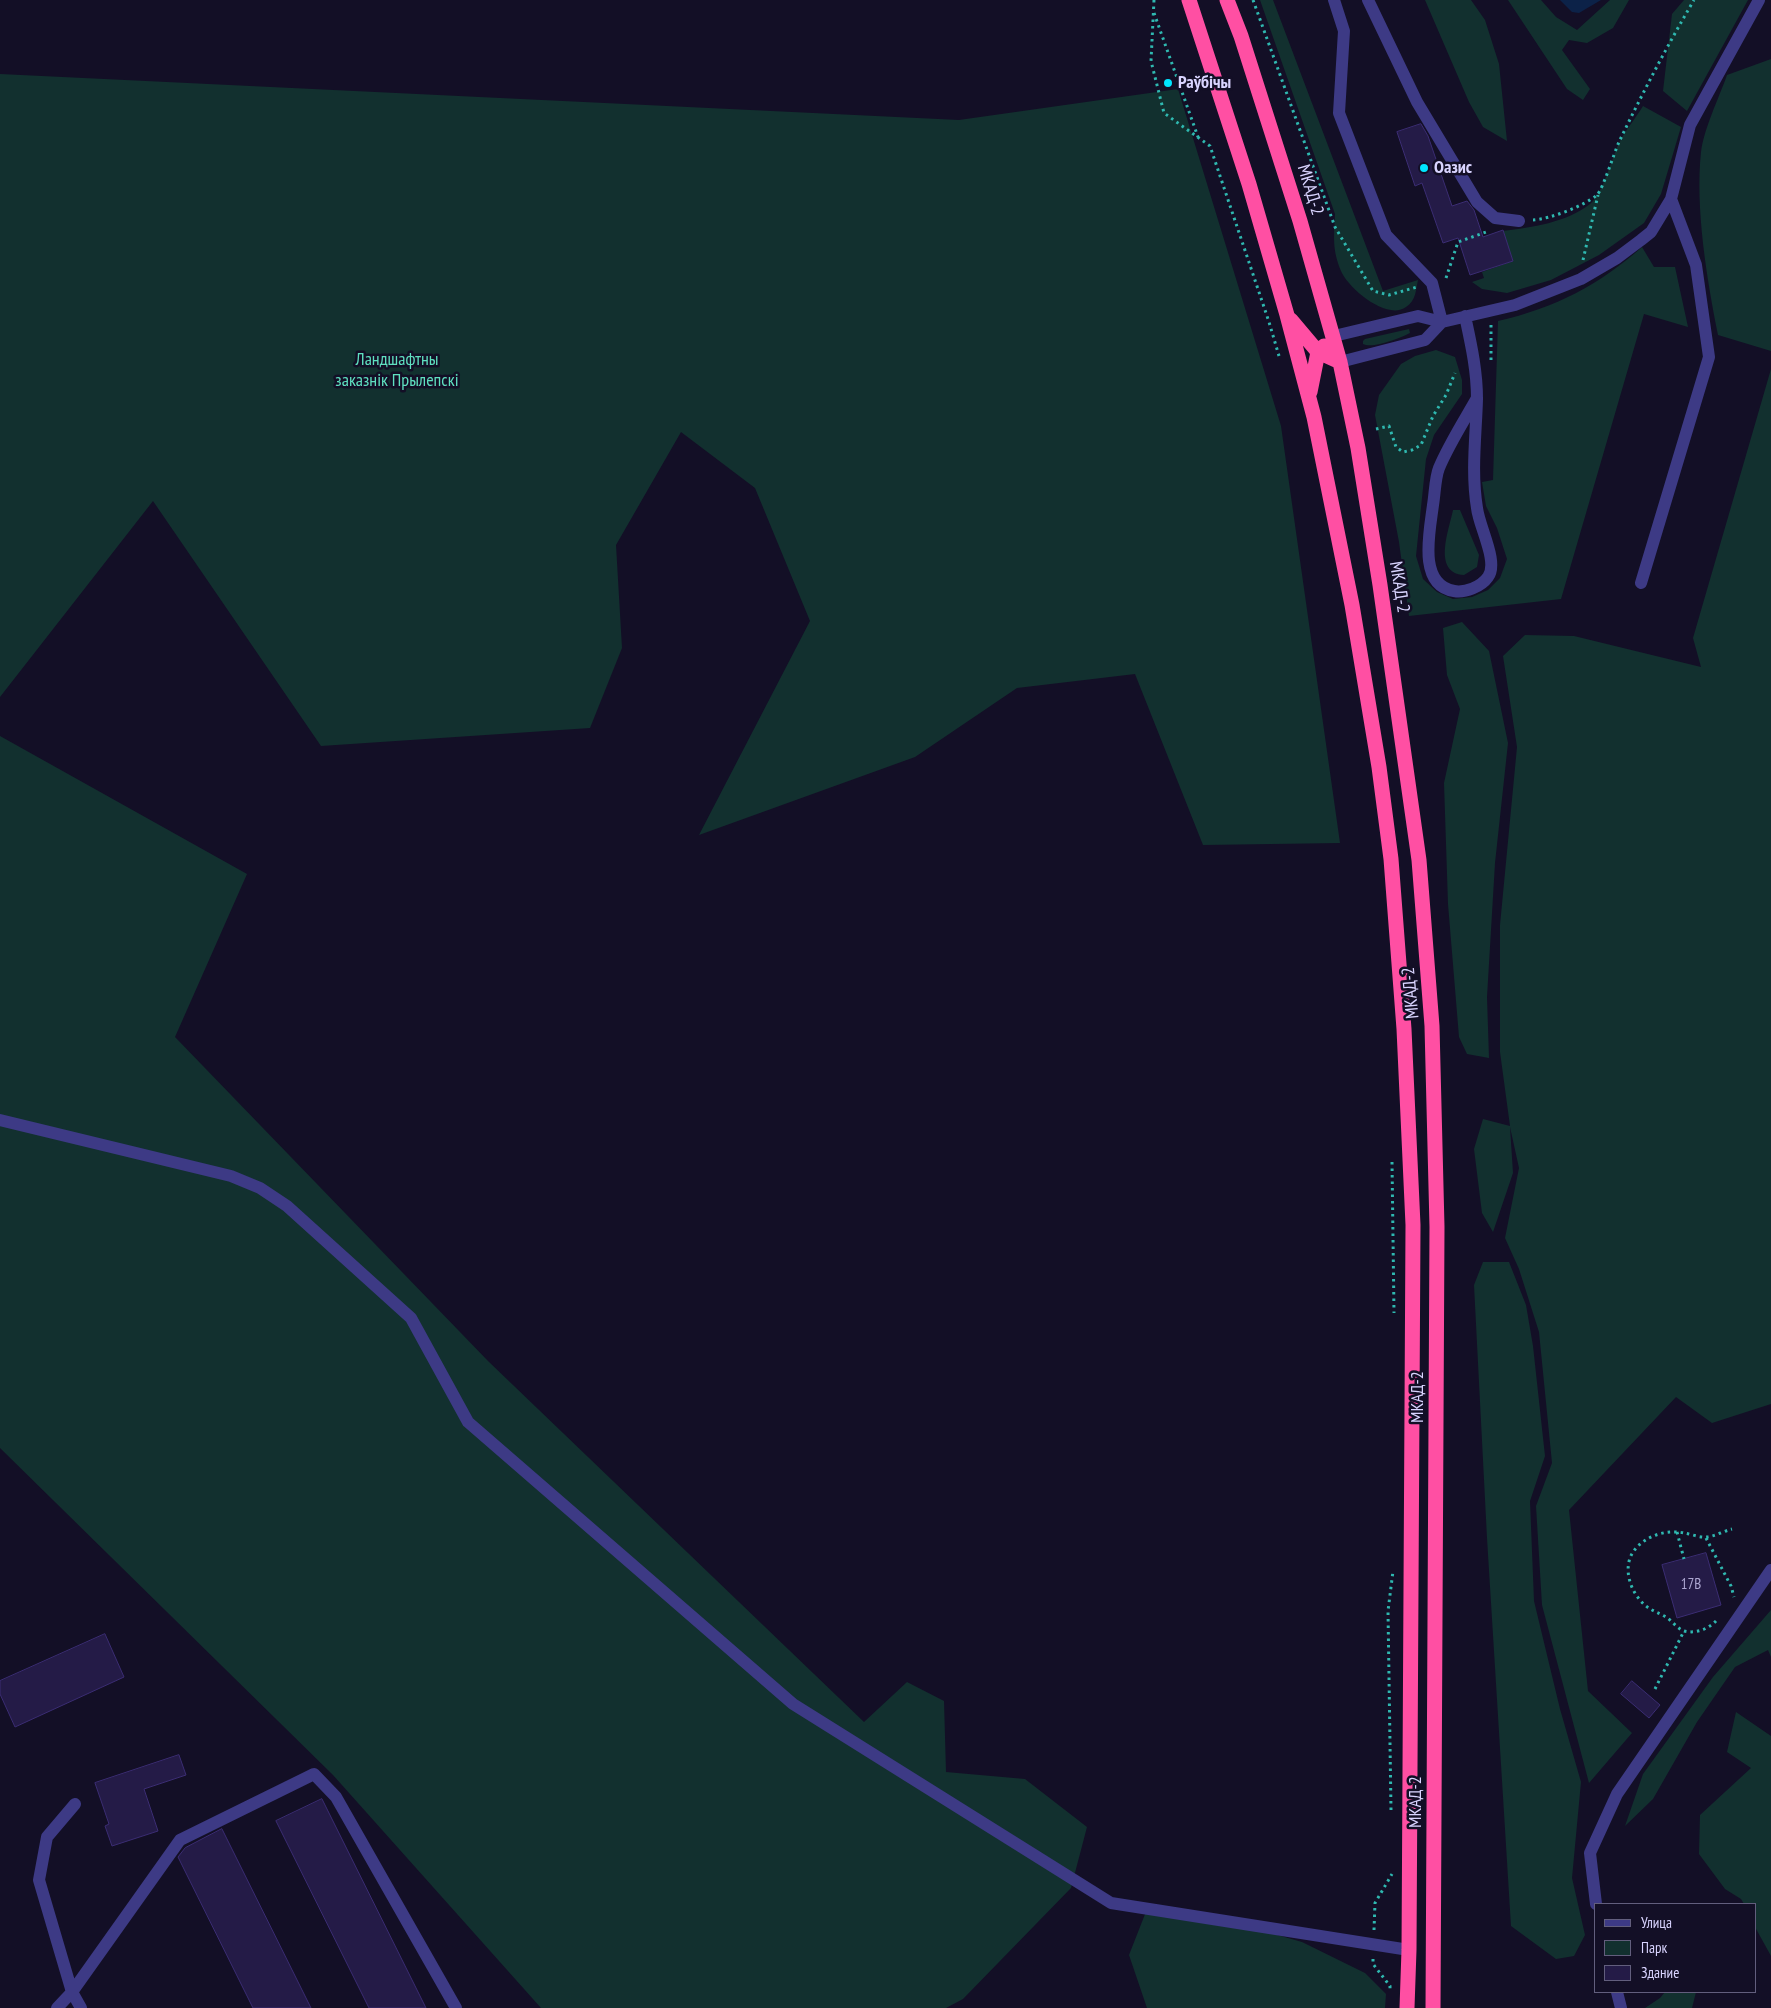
<!DOCTYPE html>
<html>
<head>
<meta charset="utf-8">
<style>
	body { margin:0 }
	#map { position:relative; width:1771px; height:2008px; overflow:hidden; background:#130f26; font-family:"PT Sans Narrow",sans-serif }
	canvas { display:block }
	.legend { position:absolute; left:1594px; top:1903px; width:162px; height:90px; box-sizing:border-box; background:#130f26; border:1px solid #625e7d; margin:0; padding:6px 9px; list-style:none; font-size:15px; color:#d9d4ff }
	.legend li { display:flex; align-items:center; gap:10px; height:25px }
	.legend b { width:25px; border:1px solid #625e7d }
</style>
</head>
<body>
<div id="map">
<canvas width="1771" height="2008"></canvas>
<ul class="legend">
<li><b style="height:6px;background:#3d3a85"></b>Улица</li>
<li><b style="height:14px;background:#12302f"></b>Парк</li>
<li><b style="height:14px;background:#241b47"></b>Здание</li>
</ul>
</div>
<script>
const context = document.querySelector('canvas').getContext('2d');
context.lineJoin = 'round';
function paint(path, color) { context.fillStyle = color; context.fill(path, 'evenodd'); }
function strokePath(path, color, width, dash) { context.strokeStyle = color; context.lineWidth = width; context.lineCap = dash ? 'butt' : 'round'; context.setLineDash(dash || []); context.stroke(path); }
function label(font, color, halo, rows, align = 'center') {
  context.font = font + ' "PT Sans Narrow",sans-serif'; context.lineWidth = 5; context.setLineDash([]); context.textBaseline = 'middle'; context.strokeStyle = halo; context.fillStyle = color; for (const [text, x, y, turn = 0] of rows) {
    context.save(); context.translate(x, y); context.rotate((+turn || 0) * Math.PI / 180); context.textAlign = isNaN(turn) ? turn : align; if (halo) context.strokeText(text, 0, 0); context.fillText(text, 0, 0); context.restore();
  }
}
paint(new Path2D(`
	M1260,0H1273L1383,291L1418,280C1416,289 1416,301 1406,307C1387,321 1348,288 1341,271C1332,249 1334,237 1335,214Z
	M1425,0H1471L1485,20L1499,64L1507,141L1483,127L1469,102Z
	M1508,0H1541L1556,17L1577,30L1610,0H1629L1613,28L1587,43L1569,40L1562,50L1590,89L1583,100L1567,89Z
	M1684,0H1748L1687,111L1663,91L1672,14Z
	M1771,59V351L1718,335C1707,280 1695,208 1701,152C1704,128 1719,98 1727,75Z
	M0,74L959,120L1178,89L1281,426L1340,843L1203,845L1135,674L1017,688L915,757L699,835L810,621L755,488L681,432L616,545L622,648L590,728L321,746L153,501L0,697Z
	M1643,106L1681,127L1661,194L1644,223L1599,255L1551,280L1507,293L1482,289L1472,282L1484,278L1482,272L1513,261L1503,231C1533,227 1565,223 1590,204C1603,193 1611,161 1618,145C1624,132 1635,119 1643,106Z
	M1642,247L1654,267H1675L1688,327L1644,314L1561,599L1409,616L1399,542L1375,415L1379,395L1401,364L1415,356L1436,350L1455,357L1462,380V394L1434,435L1426,459L1416,556L1423,579L1437,592L1453,599L1472,597L1488,590L1500,578L1507,559L1497,528L1486,506L1482,482L1493,480L1498,321C1555,308 1599,285 1642,247Z
	M1409,329L1410,333C1400,338 1373,349 1363,344V341L1365,339Z
	M1771,369V1404L1712,1423L1676,1397L1569,1510L1588,1691L1632,1733L1589,1783L1542,1605L1536,1506L1552,1463L1539,1332L1519,1269L1505,1238L1519,1168L1510,1127L1513,1173L1493,1232L1482,1213L1474,1149L1483,1119L1510,1126L1500,1052V925L1517,747L1503,656L1525,635L1574,636L1701,667L1693,638Z
	M1453,510H1460L1479,555L1477,567L1464,575C1432,573 1449,530 1453,510Z
	M1462,622L1489,651L1508,743L1495,863L1487,997L1489,1058L1467,1054L1459,1037L1448,904L1444,783L1460,709L1447,675L1443,628Z
	M0,736L247,874L175,1037L488,1361L864,1722L907,1682L944,1701L946,1772L1025,1779L1087,1827L1071,1888L963,1999L946,2008H541L333,1775L0,1448Z
	M1483,1262H1509L1526,1305L1533,1346L1545,1456L1530,1501L1534,1601L1560,1709L1581,1782L1572,1878L1585,1935L1574,1956L1556,1959L1511,1926L1487,1538L1474,1285Z
	M1771,1610V1657L1768,1650L1735,1667L1697,1722L1653,1799L1625,1826L1643,1774L1713,1677Z
	M1736,1712L1771,1736V1956L1755,1927V1904H1744L1741,1899L1725,1889L1699,1854L1700,1815L1751,1768L1727,1752Z
	M1149,1904L1225,1920L1302,1942L1365,1973L1386,1994L1385,2008H1147L1129,1955Z
	M1665,1992H1696L1692,2008H1645L1660,1998Z`), '#12302f');
paint(new Path2D(`
	M1560,0H1601L1579,13L1572,12Z`), '#0c2248');
const building = new Path2D(`
	M1421,124L1428,136L1452,206L1467,201L1474,210L1483,237L1503,230L1513,261L1470,275L1458,238L1443,243L1422,183L1415,186L1397,132Z
	M1706,1553L1721,1605L1677,1618L1662,1565Z
	M105,1634L124,1677L15,1727L0,1694V1681Z
	M1632,1681L1660,1705L1649,1718L1621,1694Z
	M179,1755L186,1775L144,1789L158,1831L112,1846L105,1826L109,1824L95,1783Z
	M322,1799L426,2008H369L276,1821Z
	M222,1829L311,2008H253L178,1857L185,1848Z`);
paint(building, '#241b47');
strokePath(building, '#3b2d73', 1);
strokePath(new Path2D(`
	M1154,0L1151,61L1164,113L1210,146L1269,322L1279,356
	M1253,0L1335,227L1373,291L1389,295L1417,287
	M1154,13L1198,137
	M1533,220C1550,219 1584,206 1597,195C1603,189 1614,153 1619,142C1642,94 1667,46 1694,0
	M1583,260L1598,195
	M1446,278L1458,242L1489,231
	M1491,325V364
	M1376,429L1389,426L1396,447L1403,452L1412,450L1421,445L1433,416L1446,395L1455,373
	M1392,1162L1394,1313
	M1677,1532L1684,1559
	M1706,1538L1731,1586L1734,1597
	M1716,1621C1708,1629 1696,1634 1684,1631C1678,1629 1672,1621 1666,1617C1659,1613 1652,1611 1646,1606C1631,1594 1622,1569 1633,1552C1644,1536 1666,1529 1684,1533C1691,1534 1700,1538 1707,1537C1715,1536 1724,1531 1732,1529
	M1655,1689L1684,1631
	M1391,1810L1388,1611L1393,1571
	M1374,1930L1375,1903L1392,1874
	M1373,1959V1964L1390,1986V1989`), '#2fb8b0', 3, [2.5, 4]);
strokePath(new Path2D(`
	M1334,0L1344,31L1339,113L1386,235L1432,283L1442,322
	M1368,0L1417,102L1477,202L1495,218L1519,221
	M1465,316C1471,344 1477,370 1477,399C1476,435 1471,472 1477,508C1479,527 1499,562 1488,577C1481,587 1465,593 1454,591C1417,585 1430,530 1433,505C1435,493 1435,478 1439,468C1449,444 1464,421 1477,398
	M1334,336L1418,316L1442,322L1515,305L1581,279L1617,258L1641,240L1651,232L1671,199L1690,125L1759,0
	M1340,362L1425,340L1442,322
	M1641,583L1709,357L1696,265L1671,199
	M0,1120L231,1176L260,1188L287,1206L411,1318L468,1422L793,1704L1111,1903L1409,1950
	M75,1804L47,1837L39,1880L72,1992L81,2008
	M1596,1904L1590,1853L1617,1794L1771,1570
	M1617,1992L1621,2008
	M57,2008L72,1992L180,1840L314,1774L336,1797L456,2008`), '#3d3a85', 12);
strokePath(new Path2D(`
	M1189,0L1249,184L1287,315L1314,417L1352,605L1379,767L1391,859L1404,1029L1413,1225L1409,1950L1407,2008
	M1227,0L1241,36L1300,221L1340,362L1358,448L1380,585L1419,860L1432,1026L1437,1227L1433,2008
	M1291,320L1318,352L1340,362
	M1310,392L1318,352L1324,346`), '#ff4fa3', 15);
for (const [x, y, r, color] of [
	[1168,83,5,"#00e5ff"],
	[1424,168,5,"#00e5ff"]
]) { const dot = new Path2D(); dot.arc(x, y, r, 0, 2 * Math.PI); context.fillStyle = color; context.fill(dot); strokePath(dot, '#130f26', 2); }
label('15px', '#aca6d1', null, [
	["17В",1691,1585]
]);
label('bold 18px', '#d9d4ff', '#130f26', [
	["Раўбічы",1178,83],
	["Оазис",1434,168]
], 'left');
label('18px', '#d9d4ff', '#130f26', [
	["МКАД-2",1310,190,73],
	["МКАД-2",1399,587,81],
	["МКАД-2",1411,993,-95],
	["МКАД-2",1418,1397,-90],
	["МКАД-2",1416,1802,-90]
]);
label('18px', '#5fe0c0', '#130f26', [
	["Ландшафтны",397,360],
	["заказнік Прылепскі",397,381]
]);
</script>
</body>
</html>
